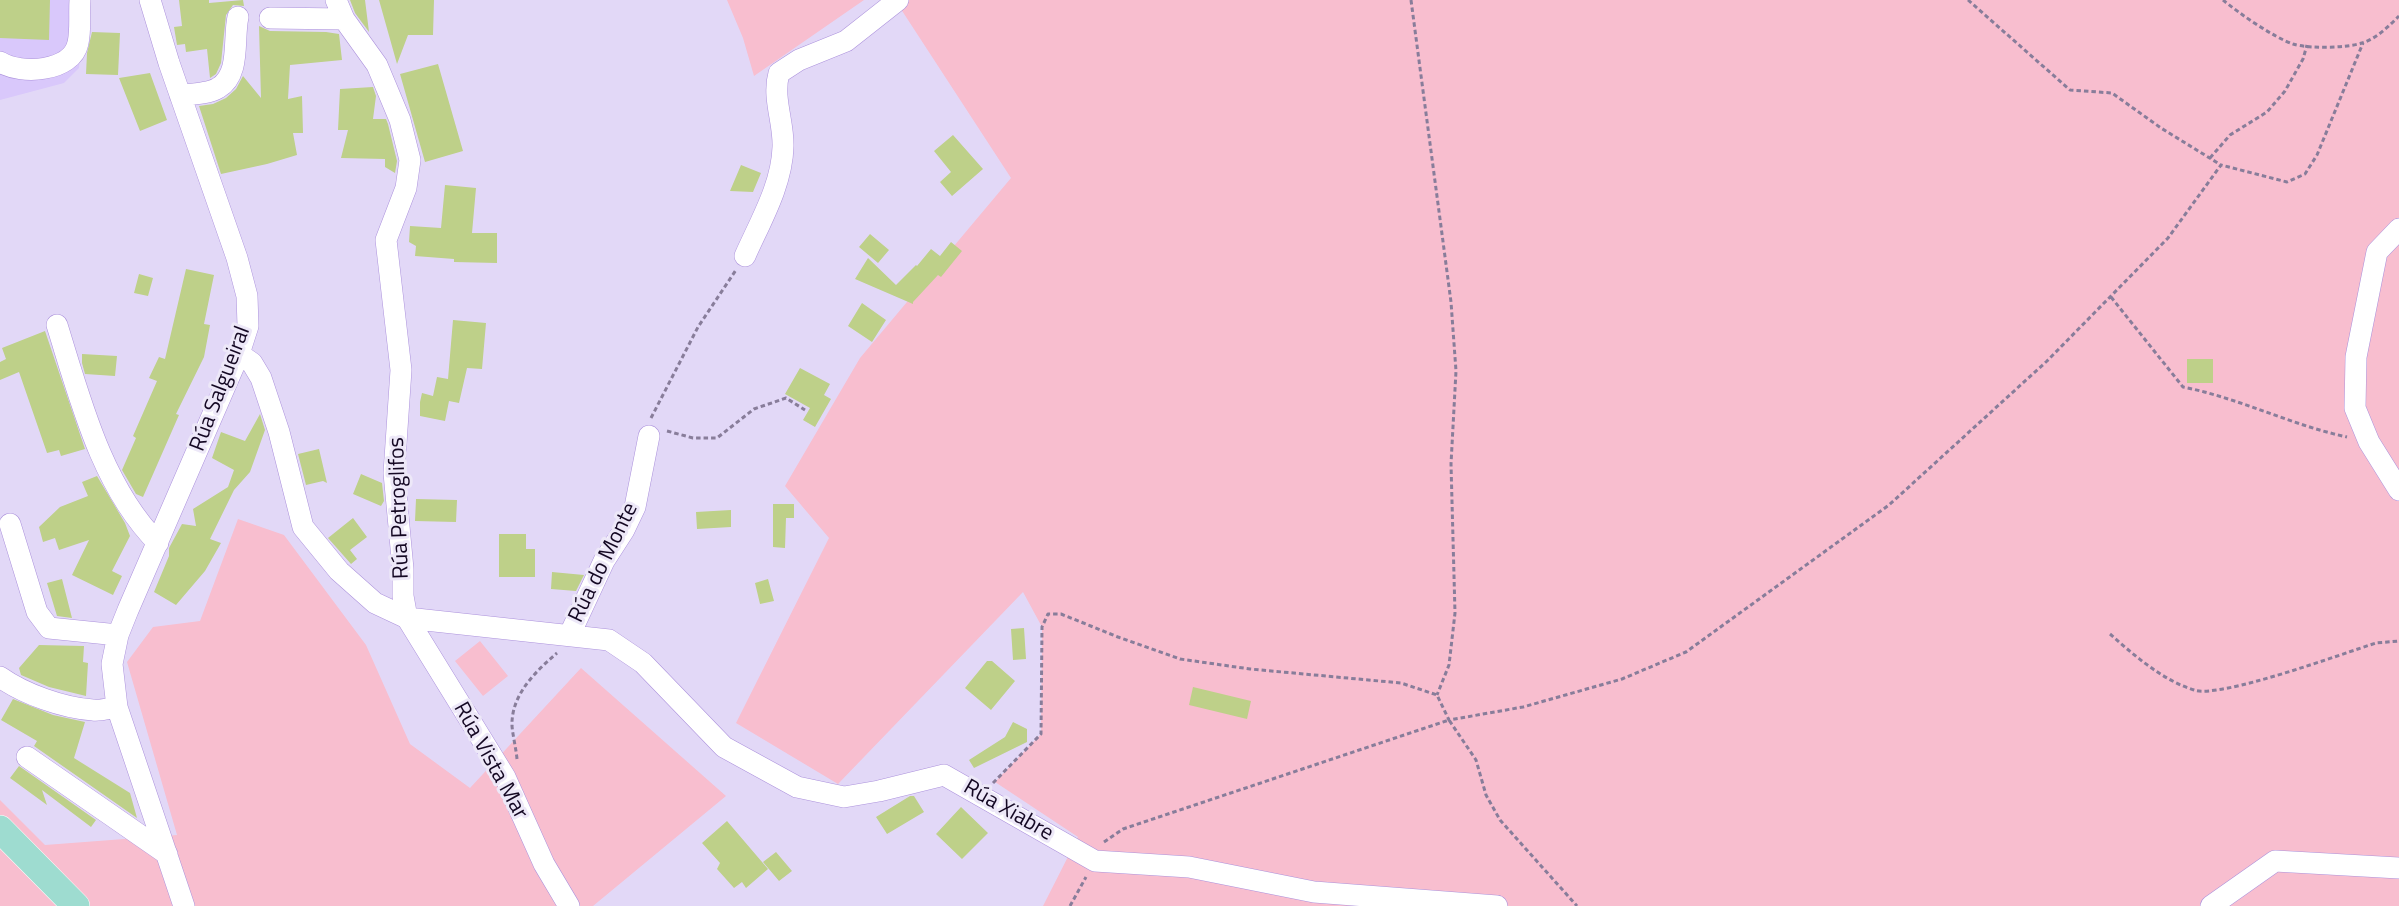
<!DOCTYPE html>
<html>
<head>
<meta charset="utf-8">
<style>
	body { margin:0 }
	canvas { display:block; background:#e2d8f7 }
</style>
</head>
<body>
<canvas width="2399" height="906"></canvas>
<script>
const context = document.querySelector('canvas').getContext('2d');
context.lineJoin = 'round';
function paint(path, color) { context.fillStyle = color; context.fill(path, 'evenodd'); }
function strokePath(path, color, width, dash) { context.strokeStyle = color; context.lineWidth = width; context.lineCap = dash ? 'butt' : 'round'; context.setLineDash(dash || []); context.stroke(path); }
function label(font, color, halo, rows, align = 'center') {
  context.font = font + ' "Titillium Web",sans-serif'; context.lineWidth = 6; context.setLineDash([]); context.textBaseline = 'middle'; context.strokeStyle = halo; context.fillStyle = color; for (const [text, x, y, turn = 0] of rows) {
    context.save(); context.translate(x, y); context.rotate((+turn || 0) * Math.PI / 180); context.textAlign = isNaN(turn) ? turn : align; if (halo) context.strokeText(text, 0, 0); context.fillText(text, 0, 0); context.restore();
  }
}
paint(new Path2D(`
	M0,0H85L79,68L64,83L0,100Z`), '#d9c8fb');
paint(new Path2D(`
	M727,0H864L754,76L743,38Z
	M895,0H2399V906H1043L1078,837L995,782L1041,734L1042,627L1023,592L838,784L736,723L829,538L785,486L860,358L1011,178Z
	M238,519L284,535L366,645L410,744L470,788L581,668L726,796L593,906H0V800L45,845L177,835L127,662L153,627L200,621Z
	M480,641L508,676L483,696L455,661Z`), '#f8becf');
paint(new Path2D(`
	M0,0H50L49,40L0,38Z
	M179,0H209V3L243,0L244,6L233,5L226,15L221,63L216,74L210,78L207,49L186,52L185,44L177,45L174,27L182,26Z
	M350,0H365L369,32L355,13Z
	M379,0H434L433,35H408L397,64Z
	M259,26L270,31L326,32L339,34L342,60L290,65L288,99L302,96L303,133H293L297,155L267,164L221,174L199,106L213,104L226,98L236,89L243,76L261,98Z
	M92,32L120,33L118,75L86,74L87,53Z
	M438,64L463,151L425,162L400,74Z
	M150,73L167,120L140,131L119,78Z
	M373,87L376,96L373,119H386L388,124L397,161L395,173L385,167V159L341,158L348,130H338L340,89Z
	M953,135L983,169L952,196L940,182L951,172L934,151Z
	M741,165L761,173L753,192L730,191Z
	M445,185L476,188L472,233H497V263L454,262V259L415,256L416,246L409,242L410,226L441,228Z
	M870,234L889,250L878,263L859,247Z
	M951,242L962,251L941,277L938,275L913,302V304L855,279L868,258L896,285L916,265L917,266L931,249L940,256Z
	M186,269L214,275L204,324L210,325L204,357L176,414L179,415L143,497L136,494L122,470L136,438L133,436L157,381L149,378L159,357L165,359Z
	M139,274L153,278L148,296L134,293Z
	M862,303L886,320L872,342L848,326Z
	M453,320L486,323L482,369L467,368L459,403L449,401L445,421L420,416V402L422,393L433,396L437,377L448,379Z
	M45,331L85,449L61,456L59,450L47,453L19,372L0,380V362L6,359L2,348Z
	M82,354L117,356L115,376L85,374L82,363Z
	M2187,359H2213V383H2187Z
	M800,368L830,384L824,395L831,399L815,427L803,420L810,408L785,394Z
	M260,414L265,430L250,472L234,490L210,539L221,543L205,571L176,605L154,592L169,556V548L182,524L196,526L193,509L228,487L234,470L212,458L221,432L245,441Z
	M319,449L327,483L323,481L306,485L298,454Z
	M361,474L382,483L384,501L381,506L353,494Z
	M97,476L125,523L130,536L112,571L122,576L113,595L72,575L89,540L59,550L55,538L43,542L39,527L60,507L88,496L82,482Z
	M416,499L457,500L456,522L415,521Z
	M773,504H794V518H786L785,548L773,547Z
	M731,510V527L697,529L696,512Z
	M353,518L367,537L350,550L357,559L351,564L328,538Z
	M499,534H526V549H535V577H499Z
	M552,572L584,575L576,591L551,589Z
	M62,579L72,618L57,616L47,583Z
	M768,579L774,601L760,604L755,583Z
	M1024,628L1026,659L1013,660L1011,629Z
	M39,645L84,646L83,662L88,663L86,696L49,687L21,675L19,668Z
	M987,661H992L1015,681L991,710L965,688Z
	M1193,687L1251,701L1247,719L1189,705Z
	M13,699L53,715L85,722L74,758L130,793L137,818L34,746L37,741L1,720Z
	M1013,722L1027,729V742L974,768L969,760L1005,737Z
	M19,766L96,820L91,827L42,790L47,805L10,778Z
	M910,796H914L924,812L887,834L876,817Z
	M961,807L988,833L962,859L936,834Z
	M727,821L768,869L746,888L742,882L734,888L717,869L720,863L702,843Z
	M776,852L792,871L779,881L763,862Z`), '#bed089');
const minor = new Path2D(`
	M150,0L169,63L237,258L247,296L248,326L239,354L128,610L118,635L112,664L117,707L184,906
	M336,0L344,19L377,65L400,120L410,160L406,188L386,240L401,370L394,473L403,569V596L407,618L505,777L544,864L569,906
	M270,18L344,19
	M0,62C21,75 72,72 78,43C81,30 79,14 80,0
	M180,95C192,94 208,94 218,88C241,75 233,39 238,17
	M2399,229L2377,252L2356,357L2355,408L2369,442L2399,490
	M745,256C760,222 782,185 783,147C784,122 772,98 779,73L799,60L846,41L898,0
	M57,325C80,399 102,487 158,543
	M239,354L252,363L261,378L279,432L303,527L339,571L375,603L407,618L609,640L643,663L724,747L797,787L844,797L879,791L944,775L1095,861L1189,867L1314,892L1497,906
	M10,524L37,612L49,628L118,635
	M570,634L604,561L624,530L635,507L649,436
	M0,677C24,694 63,708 93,710C101,711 109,708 117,707
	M27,757L167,854
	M2211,906L2275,861L2399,868`);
const major = new Path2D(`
	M0,829L76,906`);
strokePath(minor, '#ac92dc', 22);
strokePath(major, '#fff', 28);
strokePath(new Path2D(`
	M1411,0L1451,302L1456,371L1451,464L1455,613L1449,665L1437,695
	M1968,0L2070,90L2112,93L2161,128L2221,165
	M2223,0C2240,14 2273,37 2293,44C2309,49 2347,48 2362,43C2376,39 2389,26 2399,16
	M2210,158L2230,135L2267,112L2285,91L2303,59L2307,45
	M2111,297L2183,387C2239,398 2291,425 2347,437
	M651,418L698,327L736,270
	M667,431L693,438H717L754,409L786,398L805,410
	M2110,634C2135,656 2162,680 2194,690C2220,699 2344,653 2376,643L2399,641
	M517,759C516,748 513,737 512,726C511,695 535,672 557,653
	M993,783L1041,734L1042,627L1048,614H1061L1118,637L1180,659L1250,669L1401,683L1437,695L1449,720L1523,707L1622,679L1686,652L1889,505L2047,361L2168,238L2221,165L2287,182L2305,174L2317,155L2363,43
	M1104,842L1123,829L1449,720L1476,760L1486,795L1500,820L1577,906
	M1070,906L1086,877`), '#887d9a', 3, [4.5, 3]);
strokePath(minor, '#fff', 21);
strokePath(major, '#9edcd0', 27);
label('22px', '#140823', '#ede8f8', [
	["Rúa Salgueiral",221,389,-69],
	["Rúa Petroglifos",400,508,-92],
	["Rúa do Monte",604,563,-64],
	["Rúa Vista Mar",490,761,61],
	["Rúa Xiabre",1008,811,30]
]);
</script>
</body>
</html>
